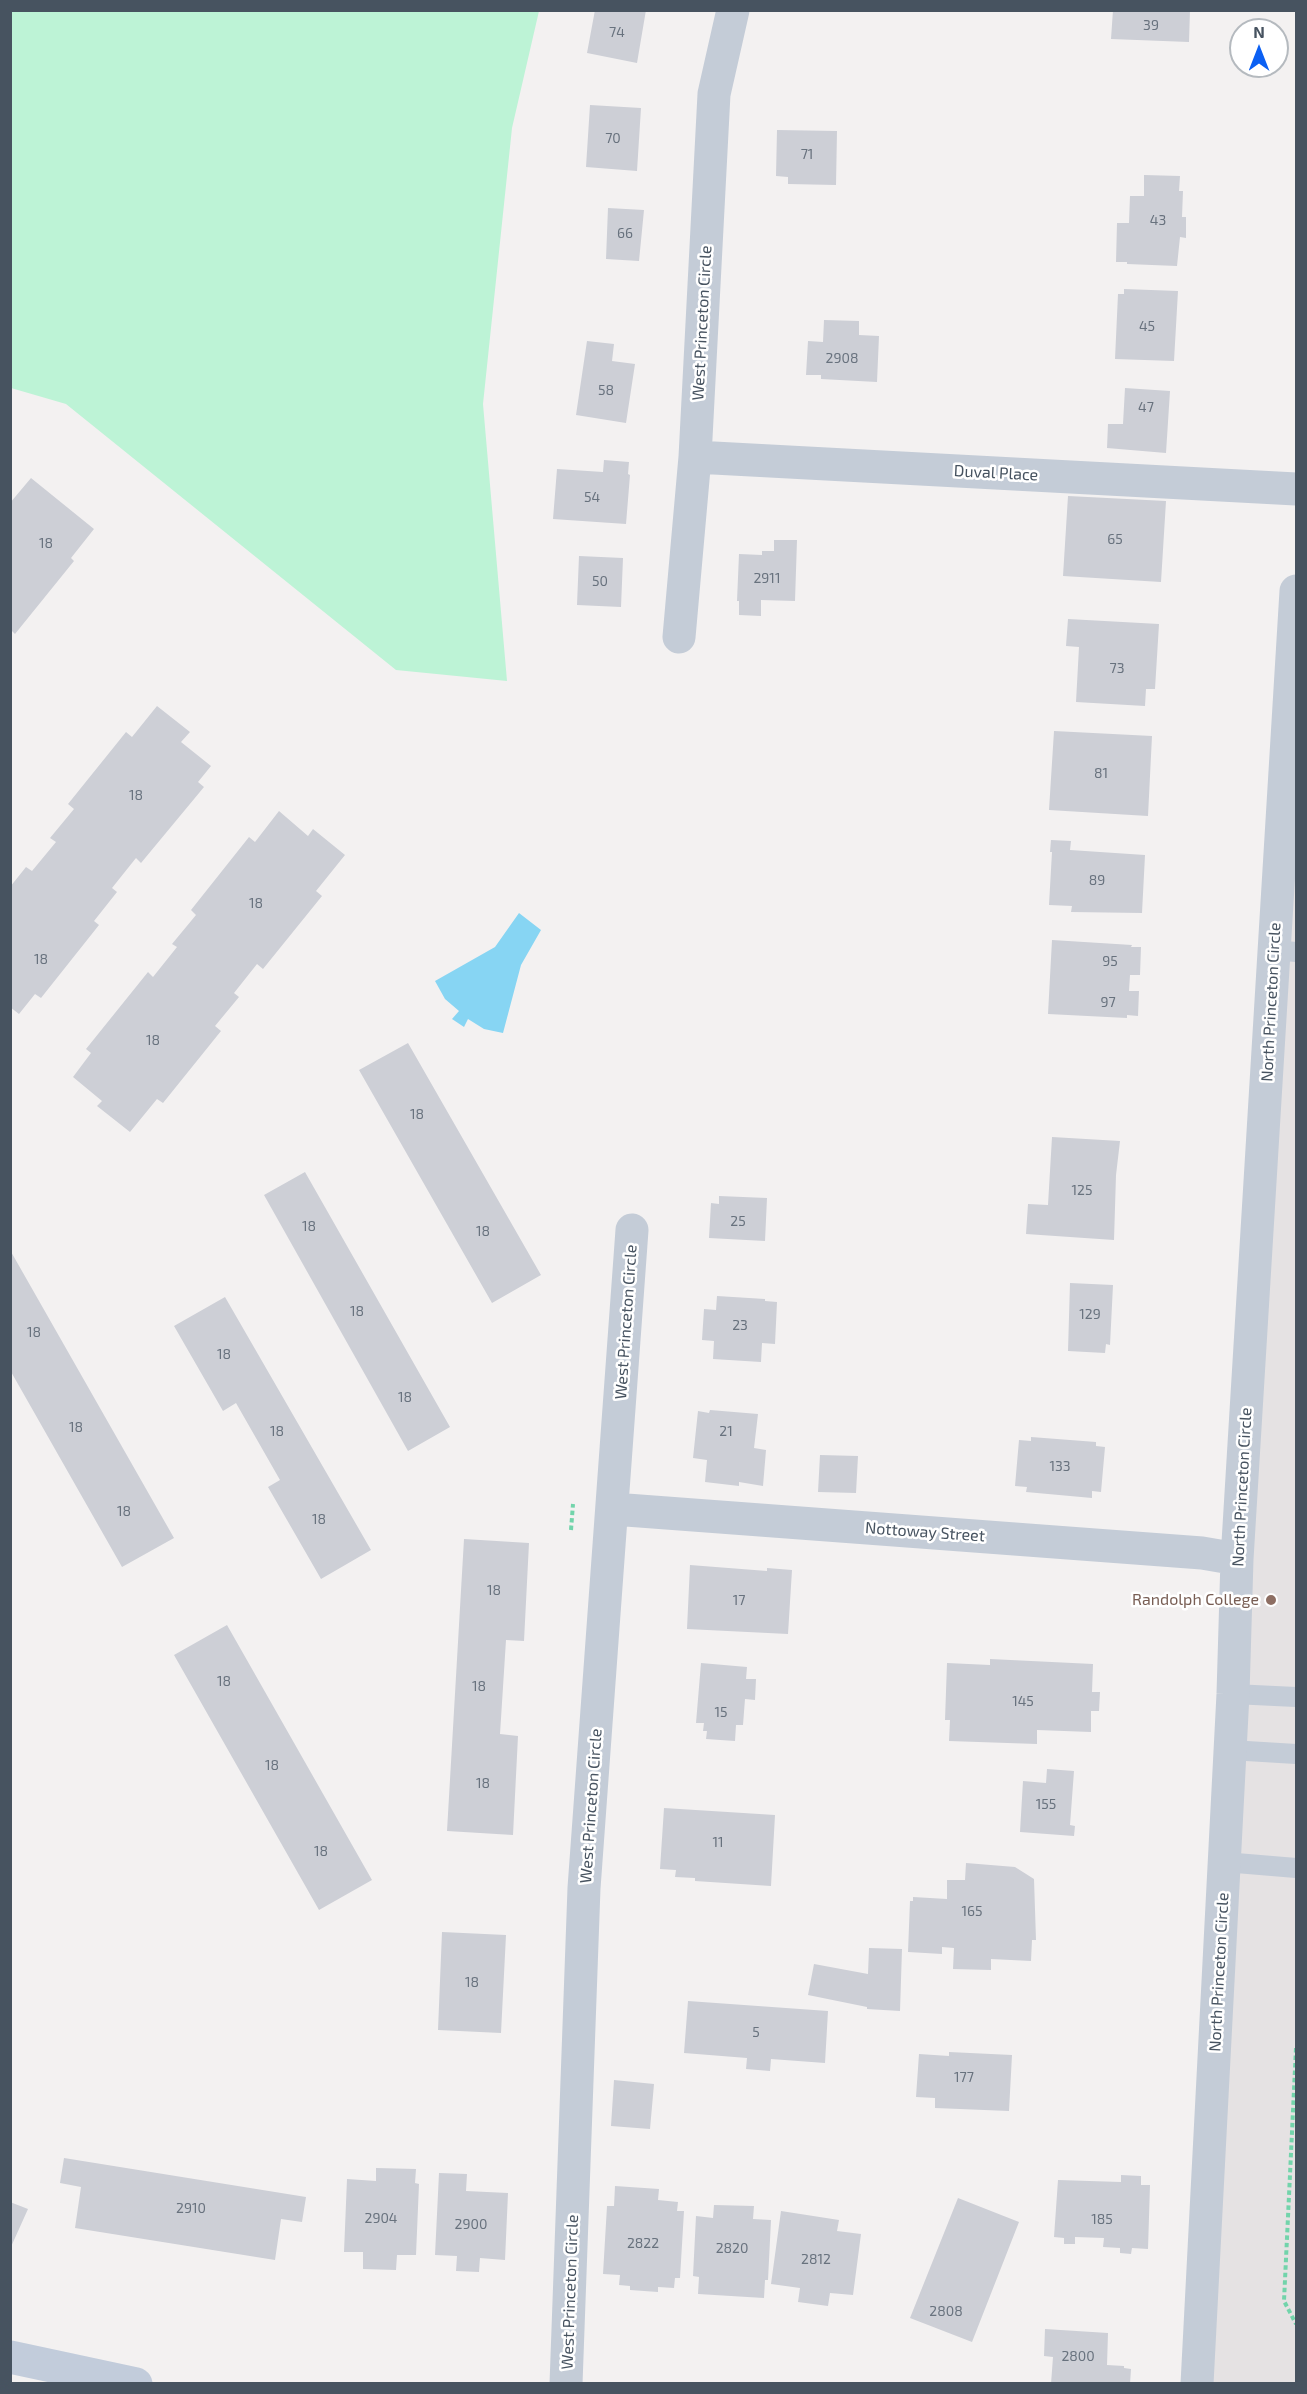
<!DOCTYPE html>
<html>
<head>
<meta charset="utf-8">
<style>
	body { margin:0 }
	#map { position:relative; width:1307px; height:2394px; overflow:hidden; background:#f3f1f1; font-family:"Exo 2",sans-serif }
	canvas { display:block }
	.frame { position:absolute; inset:0; border:12px solid #475360; pointer-events:none }
	.north { position:absolute; left:1229px; top:18px; width:60px; height:60px; box-sizing:border-box; background:#fff; border:2px solid #b5babf; border-radius:50%; rotate:0deg; font-size:16px; font-weight:700; line-height:24px; text-align:center; color:#475360 }
	.north::after { content:''; display:block; margin:auto; width:21px; height:27px; background:#0b60f3; clip-path:polygon(50% 0,100% 100%,50% 72%,0 100%) }
</style>
</head>
<body>
<div id="map">
<canvas width="1307" height="2394"></canvas>
<div class="frame"></div>
<div class="north">N</div>
</div>
<script>
const context = document.querySelector('canvas').getContext('2d');
context.lineJoin = 'round';
function paint(path, color) { context.fillStyle = color; context.fill(path, 'evenodd'); }
function strokePath(path, color, width, dash) { context.strokeStyle = color; context.lineWidth = width; context.lineCap = dash ? 'butt' : 'round'; context.setLineDash(dash || []); context.stroke(path); }
function label(font, color, halo, rows, align = 'center') {
  context.font = font + ' "Exo 2",sans-serif'; context.lineWidth = 5; context.setLineDash([]); context.textBaseline = 'middle'; context.strokeStyle = halo; context.fillStyle = color; for (const [text, x, y, turn = 0] of rows) {
    context.save(); context.translate(x, y); context.rotate((+turn || 0) * Math.PI / 180); context.textAlign = isNaN(turn) ? turn : align; if (halo) context.strokeText(text, 0, 0); context.fillText(text, 0, 0); context.restore();
  }
}
paint(new Path2D(`
	M1282,816L1296,817V2383L1210,2384Z`), '#e5e2e3');
paint(new Path2D(`
	M10,11H539L512,128L483,404L507,681L396,670L66,404L11,388Z`), '#bdf3d6');
paint(new Path2D(`
	M519,913L541,930L521,965L503,1033L484,1029L468,1019L464,1027L452,1019L459,1011L445,999L435,981L495,947Z`), '#87d5f3');
paint(new Path2D(`
	M595,10H646L637,63L587,53Z
	M1113,10H1190L1189,42L1111,39Z
	M590,105L641,108L637,171L586,167Z
	M777,130L837,131L836,185L788,184V177L776,176Z
	M1144,175L1180,176L1179,191H1183L1182,217H1186V238L1180,237L1177,266L1127,264V262H1116L1117,223H1129L1130,196H1144Z
	M608,208L644,210L639,261L606,259Z
	M1124,289L1178,291L1174,361L1115,359L1118,294H1124Z
	M824,320L859,321V335L879,336L877,382L821,379V375H806L808,341L823,342Z
	M587,341L614,344L612,361L635,364L626,423L576,415Z
	M1125,388L1170,391L1166,453L1107,448L1108,424H1123Z
	M604,460L629,462L628,474L630,475L626,524L553,519L557,469L603,472Z
	M31,478L94,529L71,558L74,561L15,634L10,629V503Z
	M1068,496L1166,501L1161,582L1063,576Z
	M774,540H797L795,601L761,600V616L739,615V601H737L739,554L762,555V551H774Z
	M579,556L623,558L621,607L577,605Z
	M1068,619L1159,624L1155,689H1146L1145,706L1076,702L1079,647L1066,646Z
	M157,706L190,732L181,742L211,766L198,782L204,787L141,863L136,858L112,888L117,892L94,921L99,925L41,998L35,994L19,1014L10,1007V887L26,867L32,871L56,842L50,838L74,809L68,804L126,732L132,737Z
	M1054,731L1152,736L1148,816L1049,810Z
	M279,811L308,836L313,829L345,855L316,891L322,896L263,969L257,964L234,993L239,997L215,1026L221,1031L163,1103L157,1099L130,1132L97,1106L102,1101L73,1077L91,1053L86,1049L148,972L153,977L177,947L172,944L196,915L191,910L249,837L255,842Z
	M1051,840L1071,841L1070,850L1145,855L1142,913L1071,912L1072,906L1049,905L1052,852H1050Z
	M1052,940L1132,945L1131,947H1141L1140,975H1130L1129,991H1139L1138,1016L1127,1015V1018L1048,1014Z
	M408,1043L541,1275L492,1303L359,1070Z
	M1052,1137L1120,1141L1116,1175L1114,1240L1026,1234L1028,1204L1048,1205Z
	M305,1172L450,1427L408,1451L264,1195Z
	M719,1196L767,1198L765,1241L709,1238L711,1203L719,1204Z
	M10,1250L174,1538L122,1567L10,1370Z
	M1070,1283L1113,1285L1110,1345L1106,1344L1105,1353L1068,1351Z
	M717,1296L765,1299V1301L777,1302L775,1344L762,1343L761,1362L713,1359L714,1341L702,1340L704,1309L716,1310Z
	M225,1297L371,1550L321,1579L268,1487L280,1480L236,1403L223,1411L174,1326Z
	M710,1410L758,1414L754,1448L766,1450L763,1486L739,1482V1486L705,1482L707,1460L693,1458L698,1411L709,1413Z
	M1031,1437L1096,1442V1446L1105,1447L1101,1492L1092,1491V1498L1026,1492L1027,1487L1015,1486L1019,1440L1031,1441Z
	M820,1455L858,1456L856,1493L818,1492Z
	M464,1539L529,1543L524,1641L506,1640L500,1734L518,1736L513,1835L447,1831Z
	M690,1565L767,1571V1568L792,1570L788,1634L687,1629Z
	M227,1625L372,1880L319,1910L174,1655Z
	M990,1659L1093,1664L1092,1692H1100L1099,1711H1091V1732L1037,1730V1744L949,1741L950,1720H945L947,1663L990,1665Z
	M701,1663L747,1667L746,1679H756L755,1700L745,1699L743,1725H736L735,1741L706,1739L707,1731H703L704,1723H696Z
	M1047,1769L1074,1771L1070,1825L1075,1826L1074,1836L1020,1832L1023,1781L1046,1783Z
	M664,1808L775,1815L771,1886L695,1881V1878L675,1877L676,1870L660,1869Z
	M966,1863L1015,1867L1034,1879L1036,1940H1032L1031,1961L991,1959V1970L953,1969L954,1948L942,1947V1954L908,1952L910,1901H913V1897L947,1899V1880H965Z
	M442,1932L506,1935L501,2033L438,2030Z
	M869,1948L902,1949L900,2011L867,2009V2007L808,1995L814,1964L868,1974Z
	M688,2001L828,2011L825,2063L771,2059L770,2071L746,2069L747,2058L684,2053Z
	M949,2052L1012,2055L1009,2111L935,2108V2098L916,2097L919,2054L949,2056Z
	M614,2080L654,2084L650,2129L611,2126Z
	M64,2158L306,2197L302,2222L281,2219L275,2260L75,2228L81,2187L60,2183Z
	M376,2168L416,2169L415,2183L419,2184L416,2255H397L396,2270L363,2269V2252H344L347,2179L376,2181Z
	M439,2173L467,2174L466,2191L508,2193L505,2260L480,2258L479,2272L456,2271L457,2256L435,2255Z
	M1121,2175L1141,2176V2185H1150L1148,2249L1132,2248L1131,2254L1120,2253V2248L1103,2247L1104,2238L1075,2237V2244H1064V2238L1054,2237L1058,2180L1121,2182Z
	M615,2186L659,2189L658,2200L678,2202L677,2211H684L680,2278H675L674,2288L658,2287V2292L630,2290V2286L619,2285L620,2275L603,2274L607,2206H614Z
	M958,2198L1019,2222L972,2342L910,2318Z
	M10,2202L28,2209L10,2249Z
	M714,2205L754,2206L753,2219L771,2220L768,2280H765L764,2298L698,2294L699,2277L693,2276L696,2216L713,2218Z
	M781,2211L839,2220L837,2231L861,2234L853,2295L830,2293L828,2306L798,2302L800,2288L771,2284Z
	M1045,2329L1108,2333L1107,2365L1124,2366V2368L1131,2369L1130,2384H1051L1053,2357L1044,2356Z`), '#cdcfd6');
strokePath(new Path2D(`
	M571,1530L573,1504
	M1296,2048L1284,2301L1296,2324`), '#72d4ab', 4, [4.5, 3]);
strokePath(new Path2D(`
	M1274,950L1296,952
	M1233,1694L1296,1697
	M1230,1750L1296,1754
	M1224,1862L1296,1868`), '#c4ccd7', 20);
strokePath(new Path2D(`
	M695,457L1296,489
	M679,637L695,457L714,94L733,10
	M613,1509L1202,1553L1237,1559
	M566,2384L584,1888L632,1230
	M1197,2384L1233,1694L1237,1559L1296,591`), '#c4ccd7', 33);
strokePath(new Path2D(`
	M10,2357L136,2384`), '#c2ccdb', 33);
for (const [x, y, r, color] of [
	[1271,1600,6,"#8d6e63"]
]) { const dot = new Path2D(); dot.arc(x, y, r, 0, 2 * Math.PI); context.fillStyle = color; context.fill(dot); strokePath(dot, '#fff', 2); }
label('14px', '#68727e', null, [
	["39",1151,25],
	["74",617,32],
	["70",613,138],
	["71",807,154],
	["43",1158,220],
	["66",625,233],
	["45",1147,326],
	["2908",842,358],
	["58",606,390],
	["47",1146,407],
	["54",592,497],
	["65",1115,539],
	["18",46,543],
	["2911",767,578],
	["50",600,581],
	["73",1117,668],
	["81",1101,773],
	["18",136,795],
	["89",1097,880],
	["18",256,903],
	["18",41,959],
	["95",1110,961],
	["97",1108,1002],
	["18",153,1040],
	["18",417,1114],
	["125",1082,1190],
	["25",738,1221],
	["18",309,1226],
	["18",483,1231],
	["18",357,1311],
	["129",1090,1314],
	["23",740,1325],
	["18",34,1332],
	["18",224,1354],
	["18",405,1397],
	["18",76,1427],
	["18",277,1431],
	["21",726,1431],
	["133",1060,1466],
	["18",124,1511],
	["18",319,1519],
	["18",494,1590],
	["17",739,1600],
	["18",224,1681],
	["18",479,1686],
	["145",1023,1701],
	["15",721,1712],
	["18",272,1765],
	["18",483,1783],
	["155",1046,1804],
	["11",718,1842],
	["18",321,1851],
	["165",972,1911],
	["18",472,1982],
	["5",756,2032],
	["177",964,2077],
	["2910",191,2208],
	["2904",381,2218],
	["185",1102,2219],
	["2900",471,2224],
	["2822",643,2243],
	["2820",732,2248],
	["2812",816,2259],
	["2808",946,2311],
	["2800",1078,2356]
]);
label('16px', '#475360', '#fff', [
	["West Princeton Circle",702,323,-87],
	["Duval Place",996,473,3],
	["North Princeton Circle",1271,1002,-87],
	["West Princeton Circle",626,1322,-86],
	["North Princeton Circle",1242,1487,-87],
	["Nottoway Street",925,1532,4],
	["West Princeton Circle",591,1806,-86],
	["North Princeton Circle",1219,1972,-87],
	["West Princeton Circle",570,2292,-88]
]);
label('16px', '#785e54', '#fff', [
	["Randolph College",1259,1600]
], 'right');
</script>
</body>
</html>
